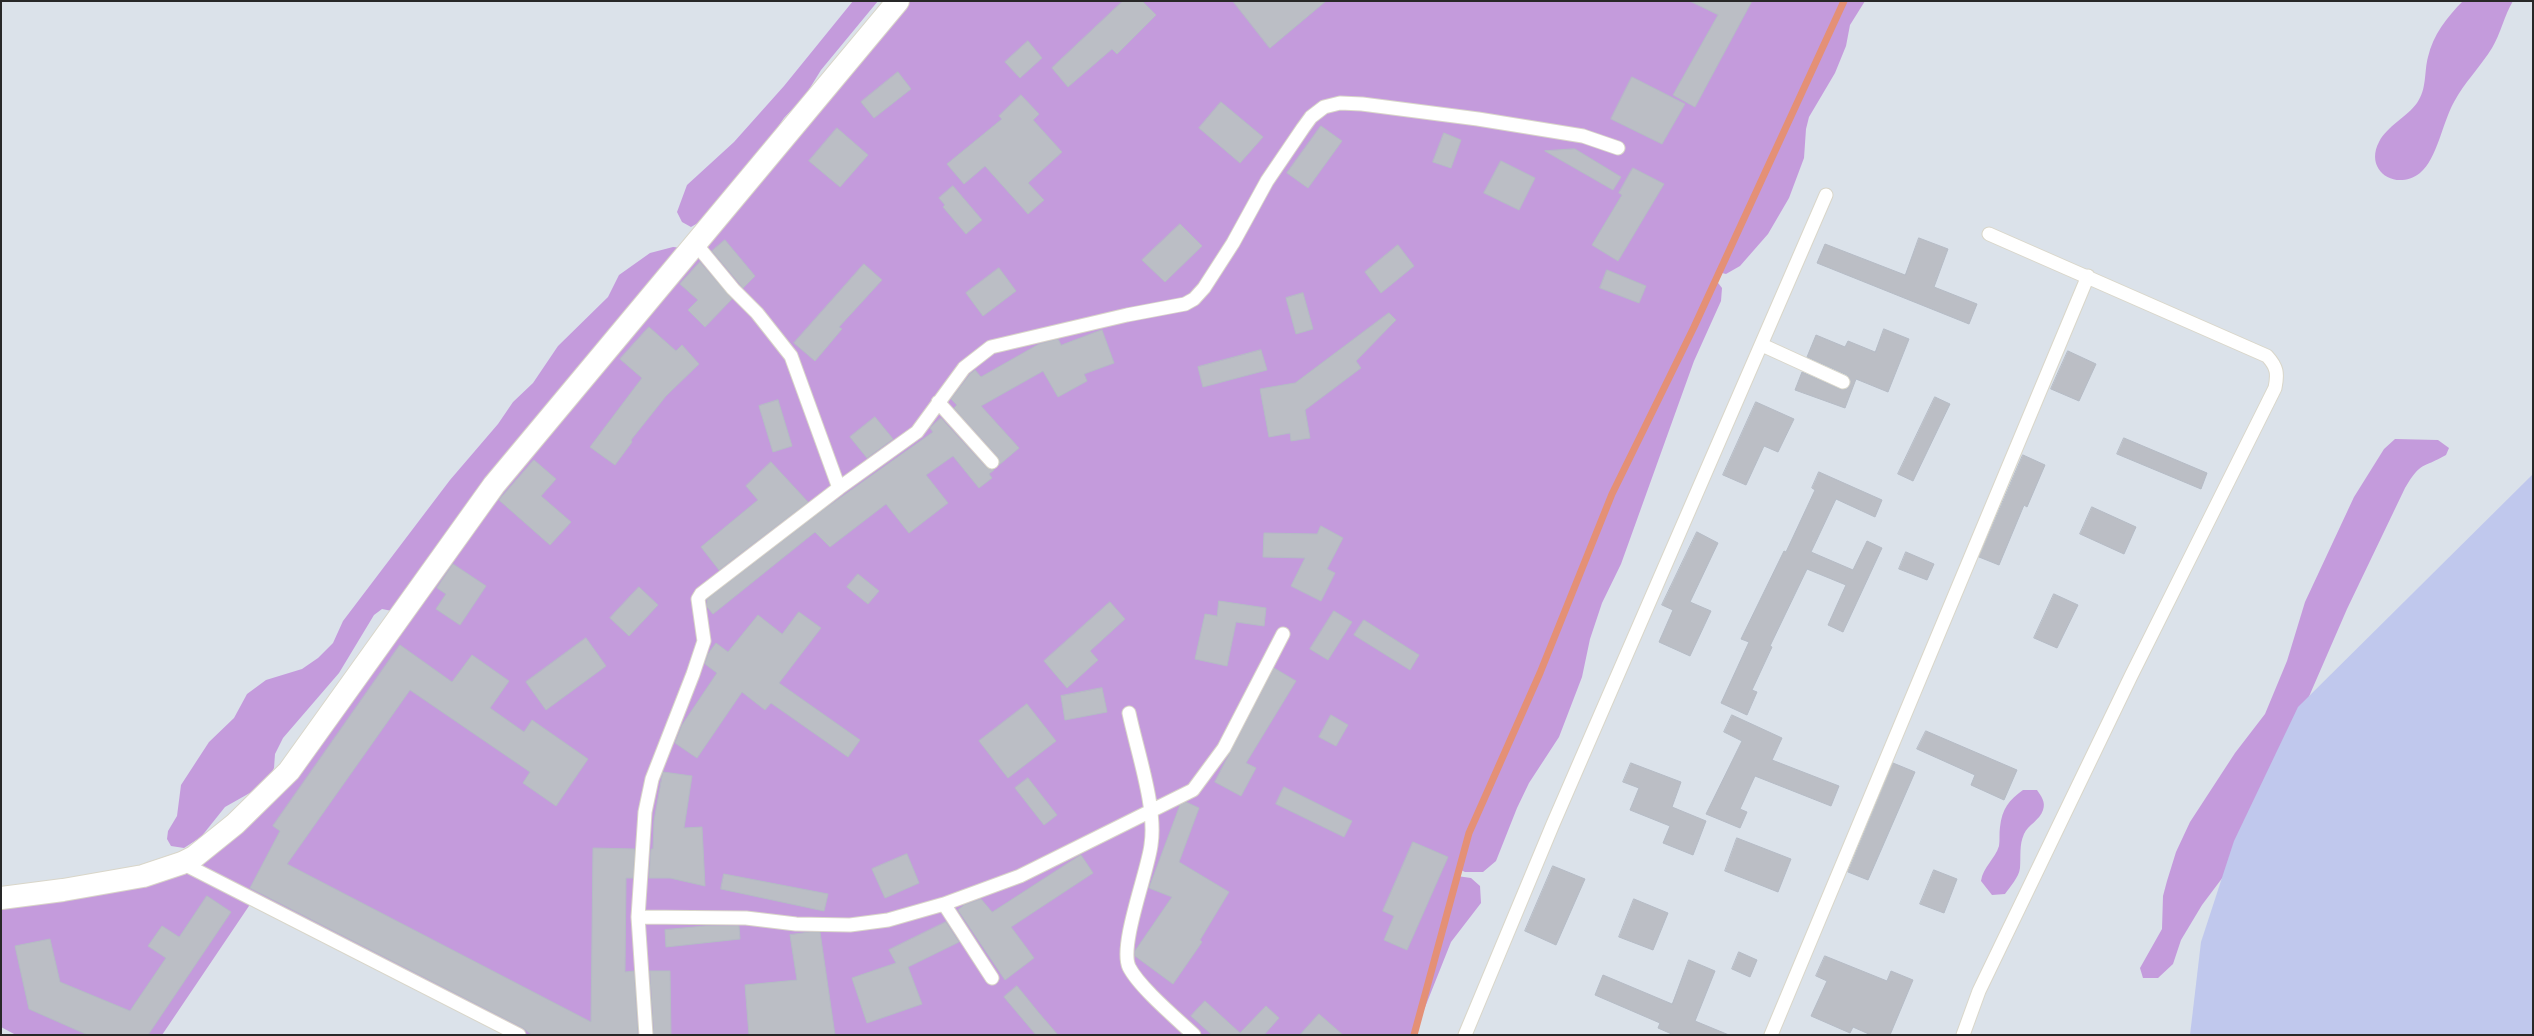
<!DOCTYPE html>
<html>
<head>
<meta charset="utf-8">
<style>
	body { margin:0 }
	#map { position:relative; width:2534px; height:1036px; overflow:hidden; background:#dbe2ea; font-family:"Source Sans 3",sans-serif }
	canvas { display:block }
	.frame { position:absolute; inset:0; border:2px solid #282828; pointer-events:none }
</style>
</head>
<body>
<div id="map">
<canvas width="2534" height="1036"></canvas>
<div class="frame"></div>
</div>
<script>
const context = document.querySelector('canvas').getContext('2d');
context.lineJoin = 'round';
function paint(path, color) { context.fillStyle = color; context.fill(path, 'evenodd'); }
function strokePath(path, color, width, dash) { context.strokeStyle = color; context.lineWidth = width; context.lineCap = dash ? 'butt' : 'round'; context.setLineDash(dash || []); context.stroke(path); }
paint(new Path2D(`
	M853,1H878L821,70L805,96L784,118L748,171L698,223L691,227L682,222L677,212L687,185L734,142L784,86Z
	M885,1H1865L1850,25L1846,46L1835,73L1809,117L1806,129L1804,158L1789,198L1768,234L1740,266L1726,274L1718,272L1715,279L1722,288L1721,301L1694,361L1621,564L1602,603L1590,639L1582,677L1559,737L1529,783L1517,808L1496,861L1483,872H1465L1459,869L1457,876L1471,878L1480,886L1481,903L1451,942L1414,1035H514L253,900L162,1035H16L1,1027V898L143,876L235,824L402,613L382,609L374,615L339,673L283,738L275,754L274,768L268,780L255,790L225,807L201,837L184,848L171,846L167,839L168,831L177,816L181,785L209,742L234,718L247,694L266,680L302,669L318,658L333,643L343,621L450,480L498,424L513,402L533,383L558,346L608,297L619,275L650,253L673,247L693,249Z
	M2513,1C2504,16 2501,33 2492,48C2481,66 2464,83 2454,102C2443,121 2437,159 2420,173C2395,192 2364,170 2379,142C2387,126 2407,117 2417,103C2427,89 2424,72 2428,57C2433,35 2447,17 2463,1Z
	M2395,439L2438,440L2449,448L2446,455C2422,469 2422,460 2405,488L2347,609L2241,853L2202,905L2181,940L2173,964L2158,978H2143L2140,968L2162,929L2163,896L2167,881L2176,852L2190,822L2235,753L2265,714L2287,661L2305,602L2354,497L2384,449Z
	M2023,790H2037C2041,796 2046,802 2043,810C2040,820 2028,825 2024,834C2019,845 2021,856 2020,868C2019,877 2010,887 2005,894L1992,895L1981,881C1983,867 1995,859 1999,846C2000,840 1999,833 2000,827C2002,809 2009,800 2023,790Z`), '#c49bdc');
paint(new Path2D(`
	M2533,474V1035H2190L2201,942L2234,841L2298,707Z`), '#c0c8ed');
strokePath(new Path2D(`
	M1414,1035L1469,833L1540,673L1612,494L1694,327L1844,1`), '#e49076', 7);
const building = new Path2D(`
	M1123,1H1142L1156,15L1117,54L1112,49L1068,87L1052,68Z
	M1233,1H1326L1270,48Z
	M1690,1H1752L1695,107L1673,95L1718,15Z
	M1028,41L1042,58L1020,78L1005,62Z
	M898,72L911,89L874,118L861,102Z
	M1632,77L1685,104L1662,144L1611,119Z
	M1021,95L1039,114L1033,120L1062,152L1028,183L1044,200L1028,214L985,166L964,184L947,164L1002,119L999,116Z
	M1221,102L1263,137L1240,163L1199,128Z
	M1321,126L1342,141L1308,188L1287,173Z
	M837,128L868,155L840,187L809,161Z
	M1444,133L1461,140L1451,168L1433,162Z
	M1575,149L1621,177L1613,190L1545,151Z
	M1501,161L1535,178L1519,210L1484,193Z
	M1633,168L1664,184L1618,261L1592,245L1622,195L1619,193Z
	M953,186L982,220L966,234L943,207L945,205L939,198Z
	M1180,224L1202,246L1165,282L1142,260Z
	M1919,238L1948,249L1934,287L1977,304L1969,324L1817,263L1825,244L1905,275Z
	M725,240L755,276L743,288L712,251Z
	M1398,245L1414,266L1381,293L1365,272Z
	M700,262L732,299L705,327L688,310L698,300L680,284Z
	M864,264L882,280L839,327L842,329L815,361L794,343Z
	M999,268L1016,291L983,316L966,293Z
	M1607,270L1646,286L1639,303L1600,288Z
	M1303,293L1313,329L1296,334L1286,298Z
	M1389,313L1396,320L1356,361L1361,368L1305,410L1310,438L1291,441L1290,433L1269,437L1260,389L1295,383Z
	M649,327L676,351L682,345L699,364L666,396L631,440L632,442L615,465L590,447L642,378L620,359Z
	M1884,329L1909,339L1888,392L1856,379L1845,408L1795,390L1802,372L1840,389H1847L1850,385L1851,381L1847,375L1807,357L1816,335L1845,347L1848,341L1875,352Z
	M1102,330L1114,363L1084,374L1087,381L1058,397L1043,371L981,406L1019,448L999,465L998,457L954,408L957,405L951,399L970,374L975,370L981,377L1039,344L1058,339L1061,345Z
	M1261,350L1267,370L1203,387L1198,367Z
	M2068,351L2096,364L2079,401L2051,389Z
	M1935,397L1950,404L1913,481L1898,474Z
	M778,400L792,446L773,452L759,406Z
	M1756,402L1794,419L1778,452L1764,446L1746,485L1723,475Z
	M875,417L893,439L867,458L850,437Z
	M941,418L986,467L994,470L989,474L992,478L979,488L953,456L926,475L948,503L909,533L886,504L830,547L815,532L713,614L707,607V599L823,510L933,432L930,428Z
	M2124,438L2207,473L2201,489L2117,454Z
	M2023,455L2045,465L2027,507L2024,505L1999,565L1979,557Z
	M534,460L556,479L541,496L571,522L550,545L499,500Z
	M771,462L808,502L719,570L701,547L758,500L746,486Z
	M1819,472L1882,500L1875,517L1836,499L1811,552L1853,570L1867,541L1882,548L1843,632L1828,625L1846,585L1807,569L1770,646L1772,647L1752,690L1757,692L1747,715L1721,703L1749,642L1741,639L1784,551L1786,552L1815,490L1812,488Z
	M2092,507L2136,527L2124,554L2080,534Z
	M1321,526L1343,538L1327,569L1335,573L1321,601L1291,586L1305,558L1263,557L1264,533L1317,534Z
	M1697,532L1718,543L1690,602L1711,611L1690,656L1659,642L1673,610L1662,605Z
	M1906,552L1934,564L1927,580L1899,569Z
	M453,564L486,586L460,625L436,609L446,594L437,588Z
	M858,574L879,591L868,604L847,587Z
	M639,587L658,605L629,636L610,618Z
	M2054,594L2078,605L2057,648L2034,638Z
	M1219,601L1266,608L1264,626L1236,622L1227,666L1195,659L1205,614L1217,616Z
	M1110,602L1125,619L1090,651L1098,660L1067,688L1044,661Z
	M1334,611L1352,622L1328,660L1310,649Z
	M799,612L821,628L779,683L860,740L848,757L771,703L765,710L742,692L697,758L675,743L682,725L717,673L705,664L708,654L716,643L728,652L758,615L782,634Z
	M1364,620L1419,655L1410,670L1354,635Z
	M586,638L606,666L546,710L526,682Z
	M400,645L452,682L472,655L509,681L490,708L524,732L532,720L588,759L556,806L523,783L530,772L410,690L287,864L591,1022L593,848L635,849L633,878H626L625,972L634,971L638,1035H532L523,1028L250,888L280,831L273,826Z
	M1274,668L1296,681L1246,763L1256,768L1241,796L1215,782Z
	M1102,688L1107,712L1065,720L1061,696Z
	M1027,704L1056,741L1008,778L979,741Z
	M1331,715L1348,725L1336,746L1319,737Z
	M1732,715L1782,738L1772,760L1839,786L1831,806L1755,776L1740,809L1747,812L1740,828L1706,814L1742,741L1724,732Z
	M1926,731L2017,770L2004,800L1971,785L1975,775L1917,749Z
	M1631,763L1681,782L1672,807L1706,821L1693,855L1663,843L1670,826L1630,810L1639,788L1623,782Z
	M1893,763L1915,772L1868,880L1848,872Z
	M663,772L692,776L684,828L702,827L705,886L670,878H649L651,849H653L654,821Z
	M1028,778L1057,815L1044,825L1015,788Z
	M1284,787L1352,821L1344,837L1276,804Z
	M1186,802L1199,808L1179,862L1229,892L1200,940L1202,942L1173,984L1135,956V951L1172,897L1149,888L1180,805Z
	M1737,838L1791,859L1778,892L1725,871Z
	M1413,842L1448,857L1407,950L1384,940L1394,916L1383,911Z
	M907,854L919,883L885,898L872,869Z
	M1081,855L1093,873L1011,927L1034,958L1005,980L958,910L964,905L981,899L992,912Z
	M1553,866L1585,879L1556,945L1525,931Z
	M1934,870L1957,879L1944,913L1920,904Z
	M724,874L828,894L824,911L721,889Z
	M207,896L231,912L148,1035H88L29,1009L15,946L50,939L60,982L130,1011L166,958L148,946L162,926L179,937Z
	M1634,899L1668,913L1653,950L1619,937Z
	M946,922L959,942L908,967L922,1004L867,1023L852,978L896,963L889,950Z
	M705,926H739L740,939L666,947L665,930Z
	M810,932H820L835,1035H749L745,985L797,980L790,935Z
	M1739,952L1757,960L1750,977L1732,969Z
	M1825,956L1887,981L1891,971L1913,980L1890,1035H1871L1853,1027L1850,1033L1811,1016L1827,981L1816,976Z
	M1689,960L1715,971L1695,1021L1729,1035H1674L1658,1028L1660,1023L1595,995L1603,975L1672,1004Z
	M650,971H670L671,1035H654Z
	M1017,986L1039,1013L1058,1035H1036L1004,997Z
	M1205,1001L1240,1033L1266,1006L1279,1018L1264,1035H1212L1191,1016Z
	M1319,1014L1343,1035H1300Z`);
paint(building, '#bbbec5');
strokePath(building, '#b5bbc5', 1);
const lane = new Path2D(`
	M1762,345L1843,382
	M938,402L992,462
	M839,488L917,432L964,368L991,347L1127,315L1185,304L1194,299L1204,288L1233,243L1267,181L1303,128L1311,117L1324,107L1340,103L1362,104L1478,119L1583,136L1618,148
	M1129,713C1137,751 1157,808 1151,845C1148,871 1119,945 1129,967C1139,987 1177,1019 1194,1035
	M182,863L519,1035
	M944,904L992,978
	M638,917L746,918L796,924L850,925L888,920L944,904L1020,876L1193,790L1224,748L1283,634
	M646,1035L638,917L645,812L652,779L693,674L704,641L698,599L701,594L839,488L791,356L757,313L733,289L695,243
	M1465,1035L1553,824L1826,195
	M1771,1035L2088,276
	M1963,1035L1979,991L2131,676L2275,388C2278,373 2277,367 2267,356L1989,234`);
const secondary = new Path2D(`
	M1,898L63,890L143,876L182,863L194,857L235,824L289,771L494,485L898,1`);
strokePath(lane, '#d9d6c9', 15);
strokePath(secondary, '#d9d6c9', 24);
strokePath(lane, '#fff', 13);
strokePath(secondary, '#fff', 22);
</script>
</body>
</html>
